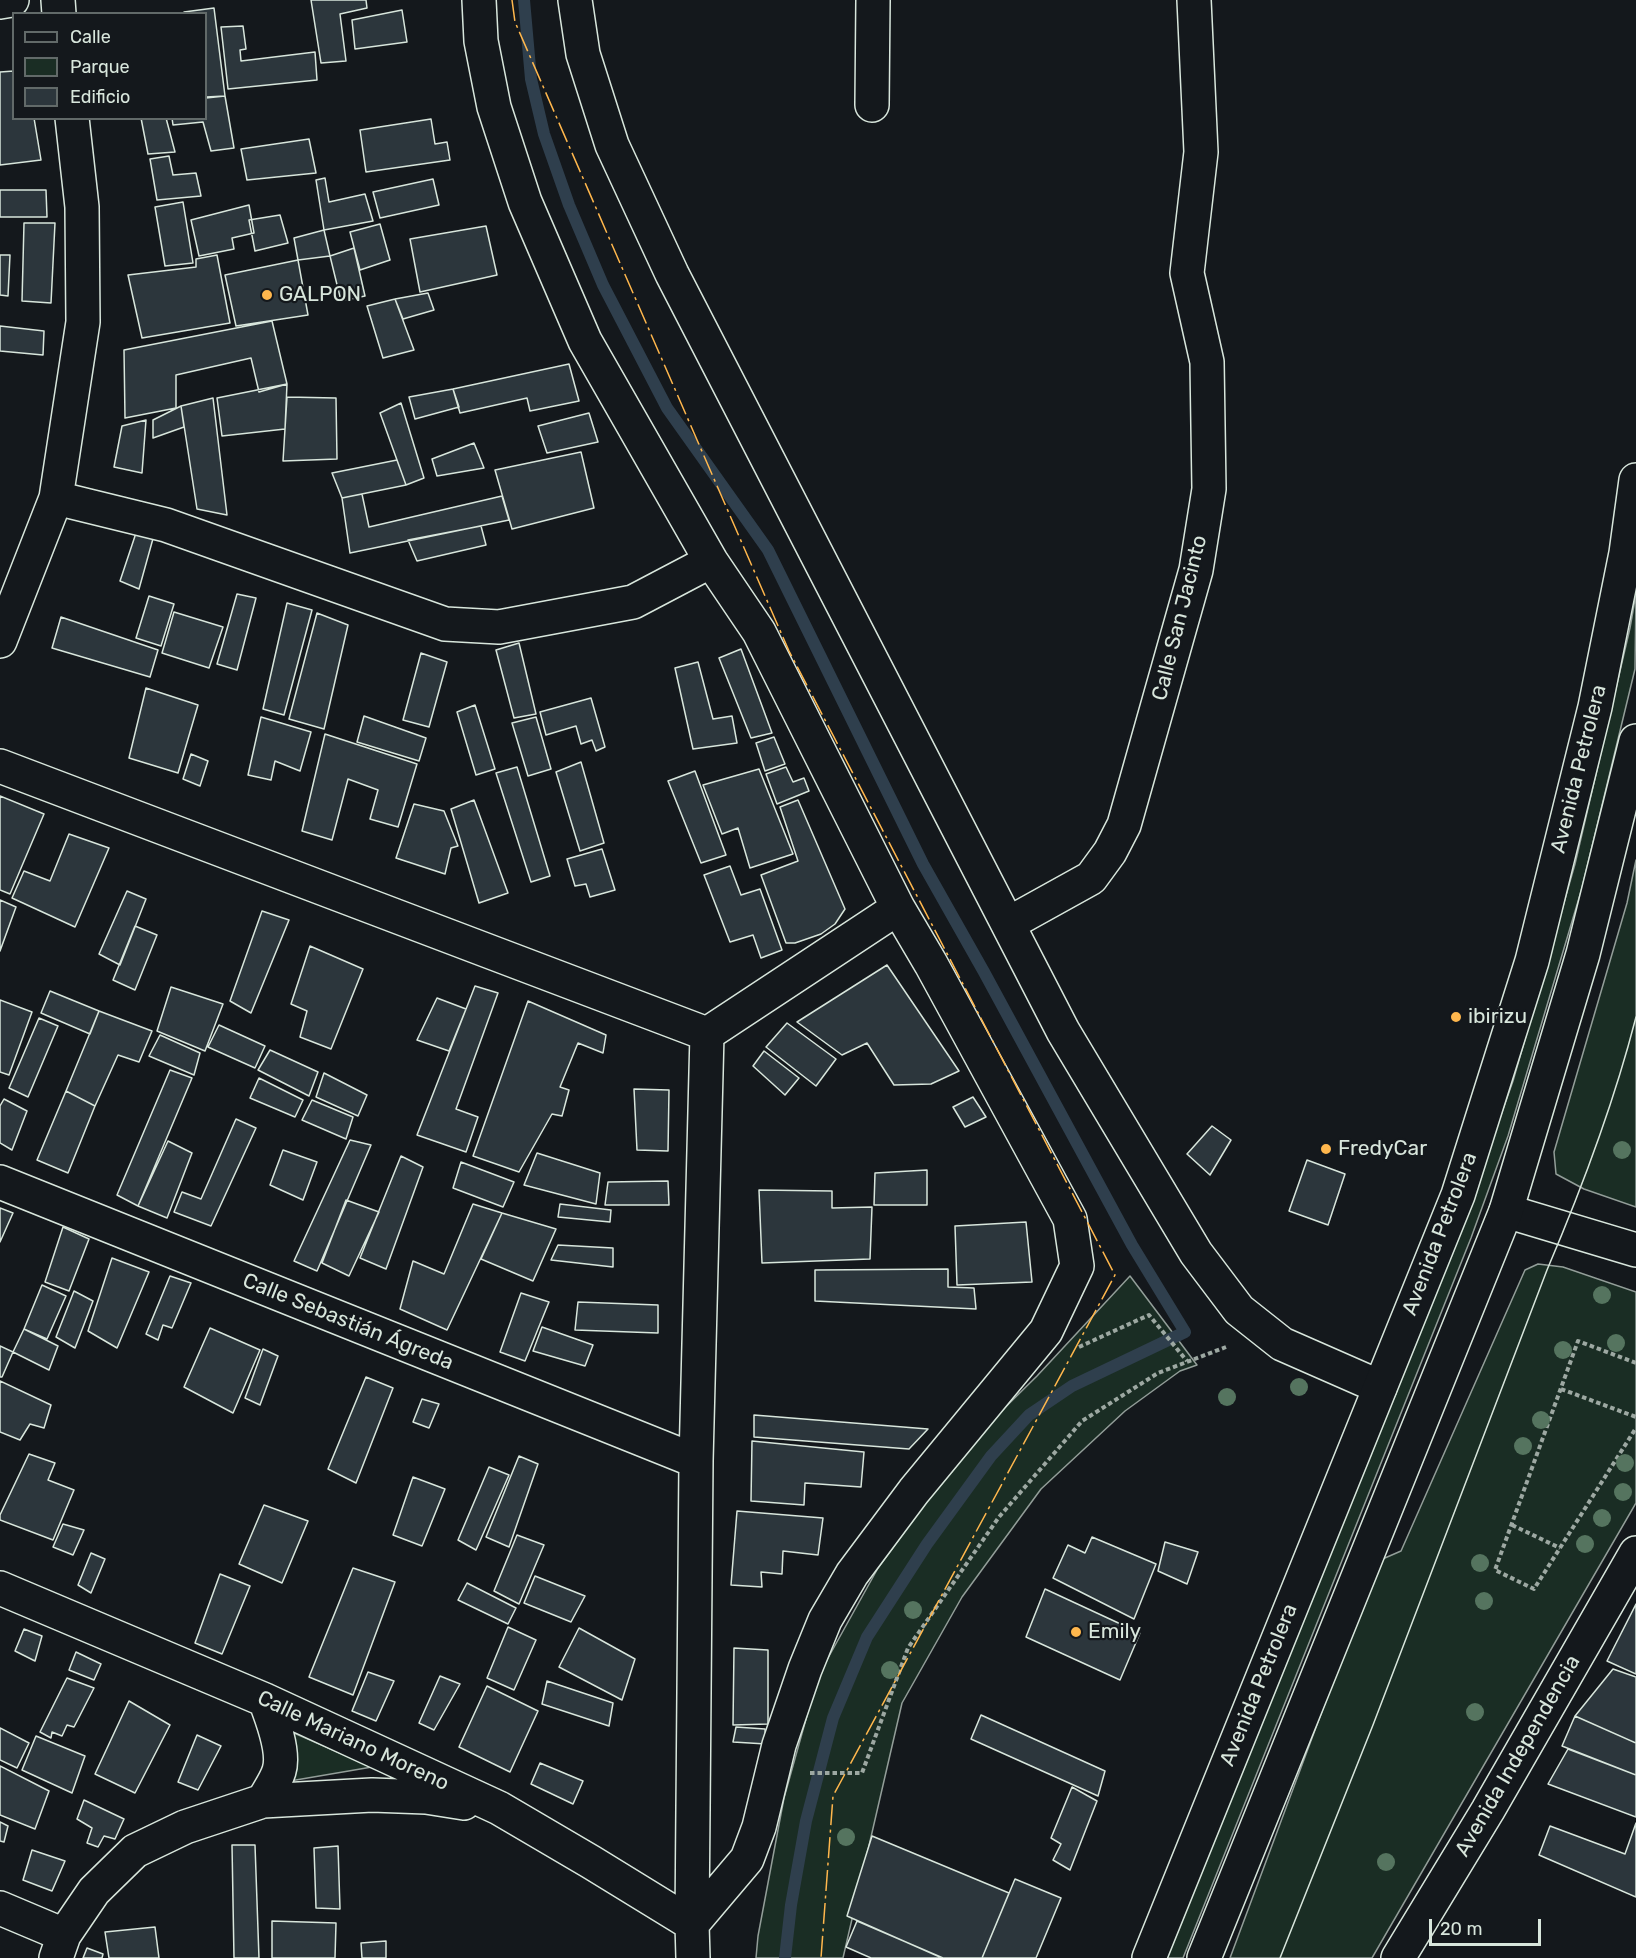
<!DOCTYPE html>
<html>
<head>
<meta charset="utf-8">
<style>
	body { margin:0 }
	#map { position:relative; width:1636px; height:1958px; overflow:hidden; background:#14181c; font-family:Rubik,sans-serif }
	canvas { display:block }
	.legend { position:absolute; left:12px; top:12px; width:195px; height:108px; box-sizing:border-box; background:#14181c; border:2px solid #626a69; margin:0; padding:8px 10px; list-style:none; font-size:18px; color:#d8e6dc }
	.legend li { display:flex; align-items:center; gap:12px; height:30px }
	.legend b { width:30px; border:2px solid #626a69 }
	.scale { position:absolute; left:1429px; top:1919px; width:112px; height:27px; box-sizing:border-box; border:3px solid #d8e6dc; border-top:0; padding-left:8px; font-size:18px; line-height:21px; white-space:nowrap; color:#d8e6dc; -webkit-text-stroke:4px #14181c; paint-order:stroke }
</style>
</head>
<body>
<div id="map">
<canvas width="1636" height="1958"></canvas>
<ul class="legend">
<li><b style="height:8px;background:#14181c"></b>Calle</li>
<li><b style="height:16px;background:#1a2d24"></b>Parque</li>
<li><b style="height:16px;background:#2c363c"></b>Edificio</li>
</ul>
<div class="scale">20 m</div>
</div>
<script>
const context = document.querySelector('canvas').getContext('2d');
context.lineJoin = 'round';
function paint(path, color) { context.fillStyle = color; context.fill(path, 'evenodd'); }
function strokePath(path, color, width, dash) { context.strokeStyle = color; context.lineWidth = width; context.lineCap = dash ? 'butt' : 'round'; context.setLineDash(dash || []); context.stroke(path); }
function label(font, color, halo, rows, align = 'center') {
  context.font = font + ' Rubik,sans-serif'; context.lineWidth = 4.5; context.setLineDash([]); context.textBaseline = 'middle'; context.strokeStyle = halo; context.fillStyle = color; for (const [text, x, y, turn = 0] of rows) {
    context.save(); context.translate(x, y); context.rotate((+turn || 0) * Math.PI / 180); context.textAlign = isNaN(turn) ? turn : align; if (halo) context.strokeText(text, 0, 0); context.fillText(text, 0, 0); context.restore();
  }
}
const green = new Path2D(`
	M1636,594L1635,669L1582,888L1508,1136L1471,1238L1183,1958H1167L1459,1233L1513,1081L1575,864L1630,628Z
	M1636,860V1207L1584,1189L1556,1174L1554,1152L1627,903Z
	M1538,1264L1563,1267L1636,1292V1503L1372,1958H1230L1378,1561L1401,1551L1525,1270Z
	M1130,1276L1197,1365L1180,1371L1125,1411L1041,1489L962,1597L902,1703L843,1958H756L758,1936L784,1798L818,1676L878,1568L968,1444L1037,1376Z
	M294,1733L372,1767L290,1781Z`);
paint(green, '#1a2d24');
strokePath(green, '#939e99', 1.5);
strokePath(new Path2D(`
	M524,0L531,79L544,134L569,205L603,285L667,408L768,550L923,864L984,972L1132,1245L1185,1332L1072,1386L1029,1415L991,1456L927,1544L867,1637L833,1718L806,1821L791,1905L785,1958`), '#2f3f4d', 12);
const building = new Path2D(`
	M311,0H366L367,8L340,14L346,61L321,63Z
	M214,8L225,96L206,98V14L184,12Z
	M402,10L407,42L355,49L352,20Z
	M243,26L246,49L240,50L241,61L315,52L317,80L228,89L221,27Z
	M14,71V118H34L41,160L0,165V72Z
	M225,96L234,148L211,151L203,122L173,125L172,118H206V97Z
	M141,118H166L175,152L148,154Z
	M431,119L435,144L447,142L450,160L366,172L360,130Z
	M309,139L316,173L247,180L241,149Z
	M169,156L173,175L196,173L201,196L157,200L150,159Z
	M325,178L329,202L365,194L373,221L324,230L316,180Z
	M433,179L439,205L380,218L373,192Z
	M0,190H46L47,217H0Z
	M183,202L193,263L165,266L155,207Z
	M249,205L254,233L232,238L234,249L199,256L191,220Z
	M280,215L288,243L255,251L249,220Z
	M24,223H55L51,303L22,301Z
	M380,224L390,260L360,270L350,232Z
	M486,226L497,275L420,292L410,239Z
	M324,230L330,256L298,260L294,238Z
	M354,248L365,296L341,301L330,256Z
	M0,255H10L8,296L0,295Z
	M217,255L230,323L142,338L128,275L196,267V259Z
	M298,260L308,315L236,326L225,275Z
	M428,293L434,310L403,319L395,299Z
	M395,299L414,350L383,358L367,306Z
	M272,321L287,384L259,392L251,358L176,375V408L125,418L124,350Z
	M0,326L44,331L43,355L0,351Z
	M569,364L579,401L530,411L527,398L460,413L453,389Z
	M287,384L285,429L222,436L217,398Z
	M453,389L459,407L415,419L409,397Z
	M287,397L336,398L337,459L283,461Z
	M213,398L227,515L197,509L181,406Z
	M401,403L424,478L406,485L380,413Z
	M181,406L184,427L153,438V420Z
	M589,413L598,442L547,453L538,426Z
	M146,420L142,473L114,467L122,426Z
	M474,443L484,468L437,476L432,459Z
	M581,452L594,508L512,529L495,470Z
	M397,460L406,485L342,498L332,473Z
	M362,494L369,527L502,496L509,520L350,553L342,498Z
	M481,526L486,545L417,561L408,540Z
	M137,530L154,535L139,589L120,581Z
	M237,594L256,598L237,670L217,664Z
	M149,596L174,604L161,646L136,638Z
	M287,603L312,610L284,715L263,709Z
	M174,612L223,627L209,668L162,653Z
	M317,613L348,625L324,729L289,719Z
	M61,617L158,650L150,677L52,648Z
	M519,643L536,714L514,718L496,650Z
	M741,649L772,733L751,738L719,658Z
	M421,653L447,662L429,727L403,720Z
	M698,662L713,719L732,716L737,743L693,749L675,668Z
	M146,688L198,705L178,773L129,758Z
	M591,698L605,747L596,751L592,740L581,744L576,726L546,735L540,712Z
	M475,705L495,769L476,775L457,712Z
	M364,716L426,738L419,761L357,742Z
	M261,717L311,732L300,771L275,761L271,780L248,775Z
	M536,717L551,769L528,776L512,723Z
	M325,734L417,764L398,827L370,819L378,790L348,779L332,840L302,831Z
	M774,737L785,764L765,771L756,743Z
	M191,754L208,761L200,786L183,779Z
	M581,762L604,843L580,851L556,772Z
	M517,767L550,876L531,882L496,773Z
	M786,767L793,782L804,778L809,791L777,804L766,774Z
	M759,769L793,854L750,868L738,828L722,834L703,785Z
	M695,771L726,855L701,863L668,781Z
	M0,796L44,814L10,894L0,890Z
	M474,800L508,893L479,903L451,809Z
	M798,800L845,909L835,924L821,934L795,943H786L761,875L798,861L780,807Z
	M414,804L444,811L458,846L451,848L445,874L396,858Z
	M69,834L109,848L75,927L12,898L24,871L50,881Z
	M602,849L615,890L590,897L586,884L575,886L567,859Z
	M730,866L741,895L760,889L782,950L761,958L753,935L730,942L704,875Z
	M127,891L146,899L120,965L99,954Z
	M0,900L16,907L0,951Z
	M262,911L289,920L251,1013L230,1001Z
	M135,926L157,935L135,990L113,980Z
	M310,946L363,969L331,1049L300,1037L307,1011L291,1004Z
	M887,965L959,1071L931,1084L894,1085L867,1043L842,1055L797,1022Z
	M475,986L498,993L456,1109L478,1117L466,1152L417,1135Z
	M171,987L223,1004L205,1051L157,1031Z
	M50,991L99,1011L90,1034L41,1013Z
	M437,998L466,1009L449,1051L417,1040Z
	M0,1000L32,1012L9,1075L0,1072Z
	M528,1001L606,1035L603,1053L578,1043L560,1087L569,1090L562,1116L552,1114L519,1172L473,1156Z
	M99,1011L152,1031L139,1062L118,1055L95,1106L66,1091Z
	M39,1018L58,1026L28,1097L9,1088Z
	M787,1023L836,1059L816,1086L766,1047Z
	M219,1025L265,1046L255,1068L208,1047Z
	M160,1035L200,1053L194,1075L149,1056Z
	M270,1050L318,1072L309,1096L258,1070Z
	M764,1051L799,1078L785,1095L753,1066Z
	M170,1070L192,1078L138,1206L117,1195Z
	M324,1073L367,1095L358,1116L316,1097Z
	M259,1078L303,1100L295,1117L250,1098Z
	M634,1089L669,1090L668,1151L637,1150Z
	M66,1091L95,1106L68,1173L37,1160Z
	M973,1097L986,1117L965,1127L953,1107Z
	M4,1099L27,1111L12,1150L0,1143V1106Z
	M312,1100L353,1117L346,1139L302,1120Z
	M236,1119L256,1128L211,1226L174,1212L182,1192L201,1199Z
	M1212,1126L1231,1140L1210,1175L1187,1154Z
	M350,1140L371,1145L317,1271L294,1261Z
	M168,1141L192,1153L167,1218L138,1206Z
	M283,1150L317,1162L303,1200L270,1185Z
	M537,1153L600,1173L596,1204L524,1185Z
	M401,1156L423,1167L386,1269L360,1258Z
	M1307,1160L1345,1174L1328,1225L1289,1211Z
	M461,1162L514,1182L503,1207L453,1188Z
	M927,1170V1205H874L875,1173Z
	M668,1181L669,1205H605L608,1182Z
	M759,1190L832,1191V1208L872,1207L870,1259L762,1263Z
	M346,1200L379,1212L349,1276L322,1263Z
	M473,1204L502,1213L447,1330L400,1309L413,1261L444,1274Z
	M560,1204L611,1210L610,1222L558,1217Z
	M0,1208L13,1213L0,1242Z
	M502,1213L556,1229L533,1281L481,1259Z
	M1026,1222L1032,1282L957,1285L955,1226Z
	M63,1227L89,1239L69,1291L45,1282Z
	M558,1245L613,1248V1267L551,1260Z
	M112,1258L149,1272L117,1348L88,1331Z
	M948,1269V1287L974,1288L976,1309L815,1301V1270Z
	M170,1276L191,1283L172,1328L163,1325L158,1340L146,1334Z
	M42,1285L66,1296L47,1339L24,1329Z
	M74,1291L93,1301L75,1348L56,1337Z
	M521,1293L549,1302L525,1361L500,1352Z
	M578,1302L658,1305V1333L575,1330Z
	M542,1327L593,1345L585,1366L533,1351Z
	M210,1328L260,1350L233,1413L184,1387Z
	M24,1329L58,1346L49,1370L13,1352Z
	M0,1346L13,1352L2,1377H0Z
	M263,1349L278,1356L260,1405L245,1398Z
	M366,1377L393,1388L356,1483L328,1469Z
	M0,1381L51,1405L44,1428L30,1424L20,1440L0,1432Z
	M422,1399L439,1404L429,1428L413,1422Z
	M754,1415L928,1429L909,1449L754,1437Z
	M752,1441L864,1452L861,1487L805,1483L804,1505L751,1501Z
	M29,1454L55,1463L48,1480L74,1490L53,1540L0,1520V1515Z
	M519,1456L538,1464L509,1547L486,1537Z
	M489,1467L509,1475L476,1550L458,1540Z
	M413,1477L445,1489L422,1546L393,1535Z
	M264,1505L308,1521L282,1583L239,1564Z
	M737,1511L823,1518L818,1555L783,1551L782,1574L761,1572L762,1587L731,1585Z
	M63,1524L84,1530L73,1555L53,1547Z
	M517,1535L544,1545L519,1604L494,1591Z
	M1092,1537L1156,1564L1134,1619L1053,1578L1068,1545L1085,1553Z
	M1165,1542L1198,1552L1187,1584L1158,1571Z
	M91,1553L105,1559L91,1593L78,1585Z
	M353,1568L395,1582L353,1695L309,1677Z
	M220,1574L250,1586L222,1654L195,1643Z
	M535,1576L585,1596L571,1622L524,1603Z
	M467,1583L516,1608L508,1624L458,1600Z
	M1045,1589L1140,1633L1120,1680L1026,1637Z
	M1636,1604V1674L1607,1661Z
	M508,1627L536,1640L514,1690L487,1678Z
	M579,1628L635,1659L622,1700L559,1667Z
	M24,1629L42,1636L35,1661L15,1651Z
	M734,1648L768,1650V1724L733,1725Z
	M76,1652L101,1664L94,1680L69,1670Z
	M1613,1669L1636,1677V1743L1575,1716Z
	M368,1672L394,1681L376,1721L352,1711Z
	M440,1676L460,1684L434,1730L419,1723Z
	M67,1678L94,1688L74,1727L67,1725L62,1736L52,1732L51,1738L40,1732Z
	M547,1681L613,1703L609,1726L542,1704Z
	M487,1686L538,1711L510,1772L459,1747Z
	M129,1701L170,1725L135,1793L95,1774Z
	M981,1715L1105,1771L1098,1796L971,1739Z
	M1575,1716L1636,1743V1775L1562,1746Z
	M736,1727L765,1729L766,1744L733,1742Z
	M0,1728L29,1743L17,1768L0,1760Z
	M197,1735L221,1746L198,1790L178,1782Z
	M36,1736L85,1756L72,1793L22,1770Z
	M1568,1749L1636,1775V1817L1548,1784Z
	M540,1763L583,1781L573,1804L531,1784Z
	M0,1766L49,1791L35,1829L0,1815Z
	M1072,1787L1097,1801L1070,1870L1053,1860L1061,1844L1051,1838Z
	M84,1800L124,1819L115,1839L104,1836L98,1847L87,1843L92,1828L77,1819Z
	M0,1822L8,1826L4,1842L0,1841Z
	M1636,1823V1897L1539,1855L1550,1826L1625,1854Z
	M872,1836L1009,1893L982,1958H942L847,1916Z
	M232,1845H255L259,1958H234Z
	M338,1846L340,1909L316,1908L314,1848Z
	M32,1850L65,1861L52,1891L23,1880Z
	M1015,1879L1061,1898L1036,1958H982Z
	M272,1921L336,1923L335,1958H272Z
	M857,1921L943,1958H871L846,1947Z
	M155,1927L159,1958H109L105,1932Z
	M386,1941V1958H362L361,1943Z
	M87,1948L103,1954L102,1958H83Z`);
paint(building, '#2c363c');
strokePath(building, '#d8e6dc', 1.5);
const minor = new Path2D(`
	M58,0L59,14
	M479,0L481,41L494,107L525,202L585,341L711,561L759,632L898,908L931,964L1070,1219L1077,1266L1046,1331L914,1491L852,1574L825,1620L805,1669L779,1745L759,1827L747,1859L692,1924
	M575,0L583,54L612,145L672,274L1063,1031L1196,1253L1239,1310L1282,1344L1380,1387
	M0,2L12,0
	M872,105L873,0
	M56,498L166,525L445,624L499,627L633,602L711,561
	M0,641L56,498L83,322L82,207L72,118
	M0,766L707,1034
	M1008,924L1091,878L1110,852L1124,825L1196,570L1209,489L1207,362L1187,273L1201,152L1194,0
	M707,1034L898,908
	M0,1182L696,1461
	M0,1588L265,1700L499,1808L591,1862L692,1924
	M263,1801C268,1792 276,1781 279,1771C285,1752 272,1718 265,1700
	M0,1908L64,1935
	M56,1958L64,1935L94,1891L135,1851L185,1827L263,1801L372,1795L426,1797L464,1803
	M693,1958L692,1924L696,1461L707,1034`);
const major = new Path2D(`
	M1506,1211L1636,1250
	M1398,1958L1488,1810L1636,1553`);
const highway = new Path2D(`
	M1149,1958L1458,1195L1532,961L1595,707L1626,553L1636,480
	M1204,1958L1506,1211L1583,954L1636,741`);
strokePath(minor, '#d8e6dc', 36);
strokePath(major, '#d8e6dc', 36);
strokePath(highway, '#d8e6dc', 36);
strokePath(new Path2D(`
	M1079,1347L1149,1315L1187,1361
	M1636,1363L1578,1341L1495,1570L1534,1589L1636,1428
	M1561,1389L1636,1417
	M1512,1525L1560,1548
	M810,1773H862L908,1648L999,1517L1082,1421L1158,1373L1226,1347`), '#9da8a2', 4, [4.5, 3]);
strokePath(minor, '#14181c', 33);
strokePath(major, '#14181c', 33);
strokePath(highway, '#14181c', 33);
strokePath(new Path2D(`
	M1280,1958L1373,1725L1547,1270C1582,1188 1614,1103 1636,1017`), '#d8e6dc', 1.5);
strokePath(new Path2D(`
	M512,0L515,22L789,651L1115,1275L833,1796L821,1958`), '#ffb74d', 1.5, [21, 4.5, 3, 4.5]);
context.fillStyle = '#55745f';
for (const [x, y] of [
	[1622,1150],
	[1602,1295],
	[1616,1343],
	[1563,1350],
	[1299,1387],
	[1227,1397],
	[1541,1420],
	[1523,1446],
	[1625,1463],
	[1623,1492],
	[1602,1518],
	[1585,1544],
	[1480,1563],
	[1484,1601],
	[913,1610],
	[890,1670],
	[1475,1712],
	[846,1837],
	[1386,1862]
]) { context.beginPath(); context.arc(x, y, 9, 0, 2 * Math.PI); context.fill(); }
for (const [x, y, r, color] of [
	[267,295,6,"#ffb74d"],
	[1456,1017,6,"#ffb74d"],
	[1326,1149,6,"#ffb74d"],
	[1076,1632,6,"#ffb74d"]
]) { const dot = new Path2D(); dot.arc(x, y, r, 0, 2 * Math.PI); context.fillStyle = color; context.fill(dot); strokePath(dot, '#14181c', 2); }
label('21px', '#d8e6dc', '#14181c', [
	["GALPON",279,295],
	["ibirizu",1468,1017],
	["FredyCar",1338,1149],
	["Emily",1088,1632]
], 'left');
label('21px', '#d8e6dc', '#14181c', [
	["Calle San Jacinto",1180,618,-76],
	["Avenida Petrolera",1579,769,-76],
	["Avenida Petrolera",1440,1234,-69],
	["Calle Sebastián Ágreda",348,1322,22],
	["Avenida Petrolera",1259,1685,-68],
	["Calle Mariano Moreno",353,1741,25],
	["Avenida Independencia",1518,1756,-60]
]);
</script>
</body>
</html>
